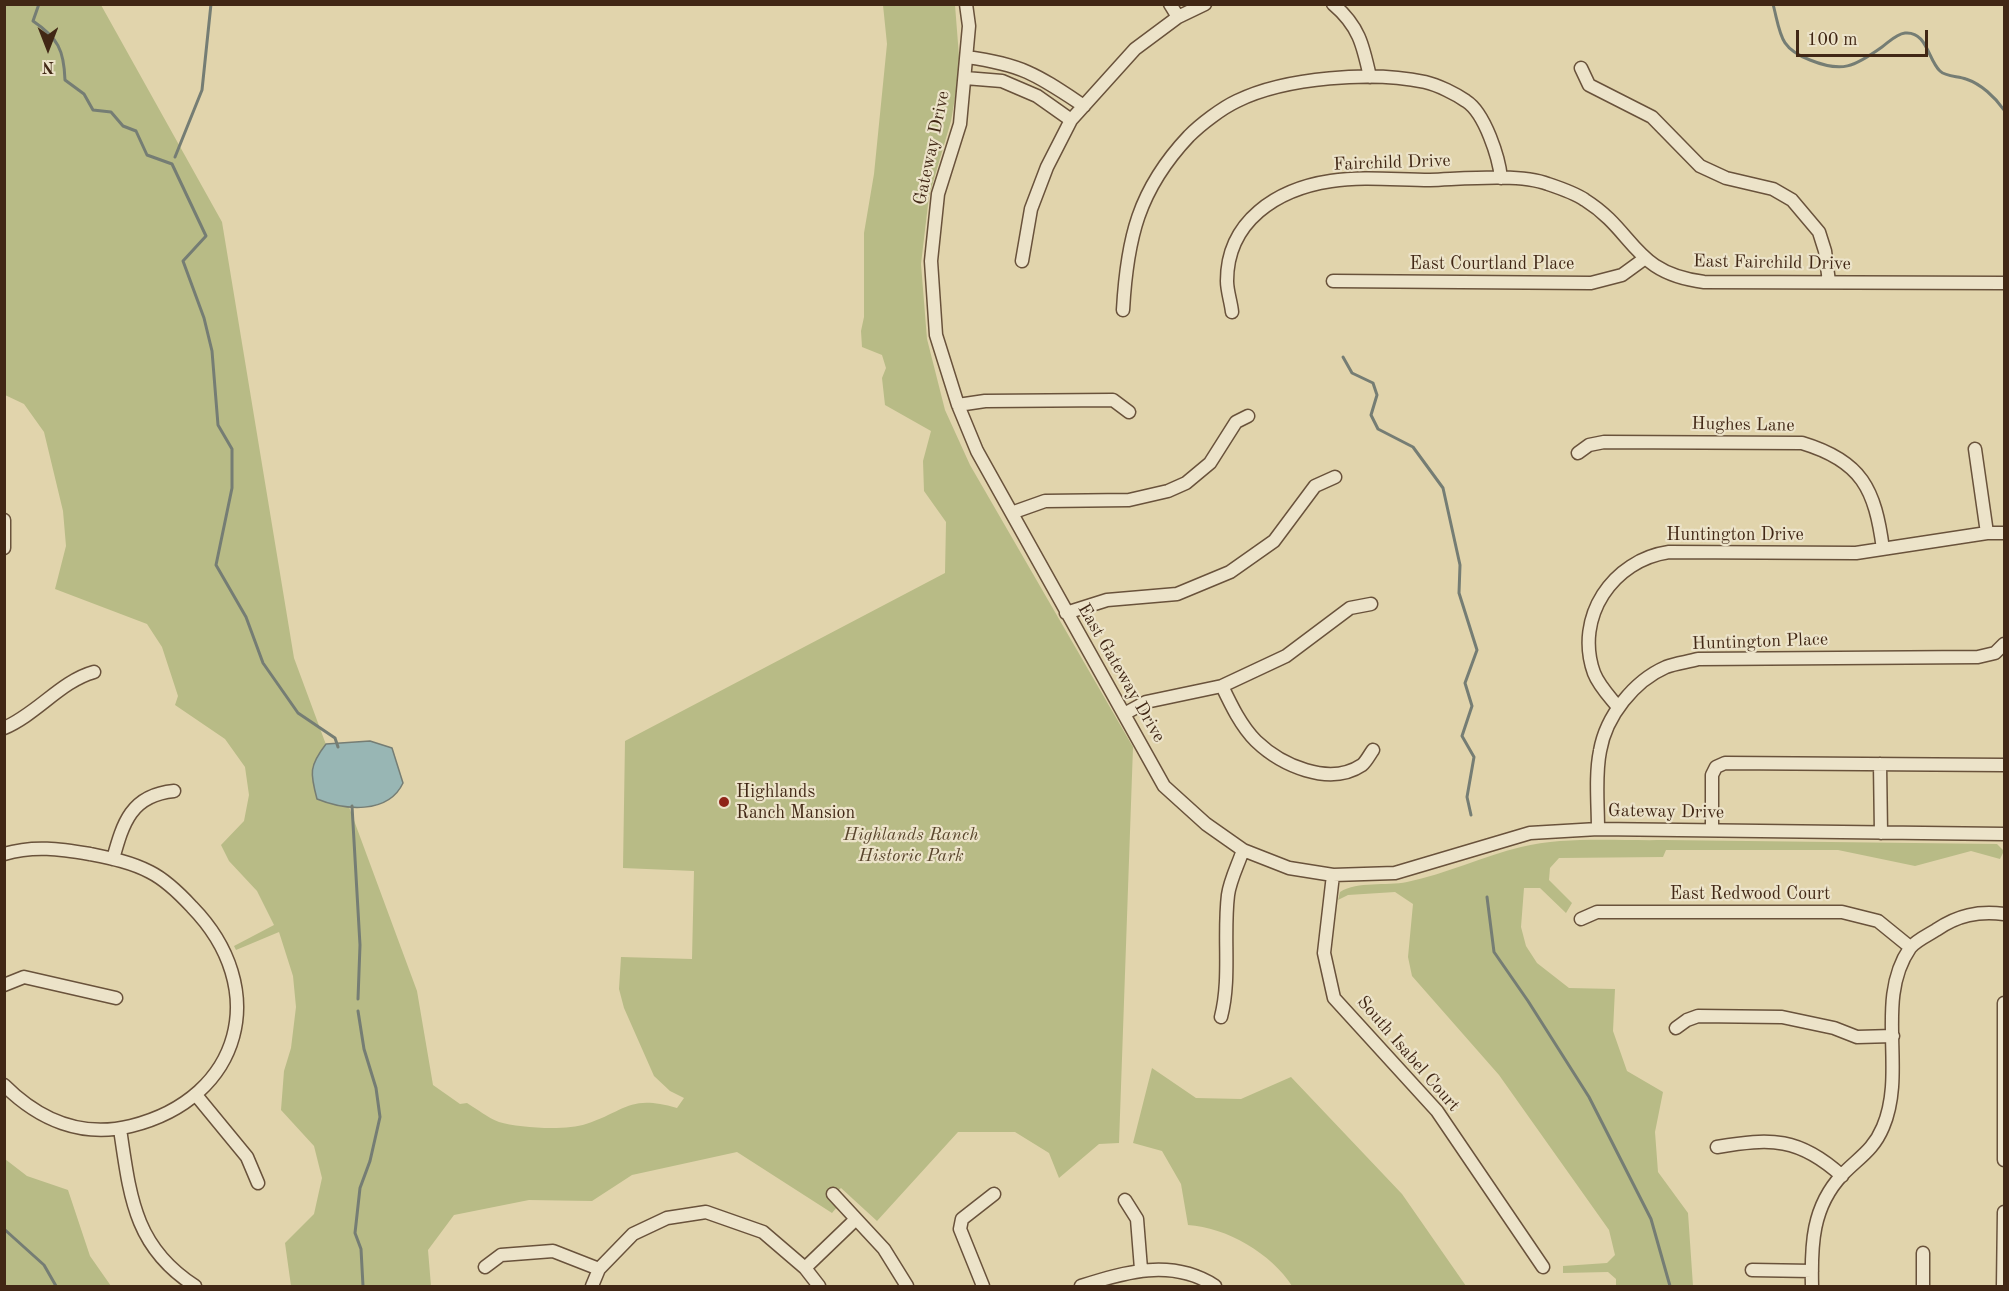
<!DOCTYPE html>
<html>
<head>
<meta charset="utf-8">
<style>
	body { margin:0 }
	#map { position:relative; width:2009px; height:1291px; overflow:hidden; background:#e1d4ac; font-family:"Old Standard TT",serif }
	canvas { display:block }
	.frame { position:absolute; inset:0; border:6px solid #412715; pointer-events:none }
	.north { position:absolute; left:18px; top:18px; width:60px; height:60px; -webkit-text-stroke:4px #ece3c9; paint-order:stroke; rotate:180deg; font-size:16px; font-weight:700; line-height:24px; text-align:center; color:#412715 }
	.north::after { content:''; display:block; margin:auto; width:21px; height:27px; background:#412715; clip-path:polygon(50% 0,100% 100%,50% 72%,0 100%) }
	.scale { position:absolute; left:1796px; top:30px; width:132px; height:27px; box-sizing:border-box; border:3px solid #412715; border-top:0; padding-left:8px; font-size:18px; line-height:21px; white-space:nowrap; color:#412715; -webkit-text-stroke:4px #ece3c9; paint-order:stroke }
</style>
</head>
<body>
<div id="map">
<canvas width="2009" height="1291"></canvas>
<div class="frame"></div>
<div class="north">N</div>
<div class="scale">100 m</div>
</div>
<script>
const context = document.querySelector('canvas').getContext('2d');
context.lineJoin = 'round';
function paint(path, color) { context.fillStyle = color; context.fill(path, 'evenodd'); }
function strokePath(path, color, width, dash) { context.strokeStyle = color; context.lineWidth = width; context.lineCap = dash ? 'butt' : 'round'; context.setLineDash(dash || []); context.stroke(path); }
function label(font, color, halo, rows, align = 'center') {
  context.font = font + ' "Old Standard TT",serif'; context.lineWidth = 4.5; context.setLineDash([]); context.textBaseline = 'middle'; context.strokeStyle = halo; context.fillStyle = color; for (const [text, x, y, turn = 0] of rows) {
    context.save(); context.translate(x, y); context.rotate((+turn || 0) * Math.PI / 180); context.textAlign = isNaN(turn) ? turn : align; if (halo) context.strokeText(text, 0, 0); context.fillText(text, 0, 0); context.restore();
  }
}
paint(new Path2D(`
	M5,5H101L222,222L294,658L417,991L433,1085L460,1104L467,1103C477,1109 488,1118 499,1122C519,1128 566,1131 586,1124C626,1111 629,1094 677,1108L684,1098L670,1091L654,1076L624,1008L619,989L621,957L692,959L694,871L623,868L625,741L945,573L946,522L924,491L923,461L931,431L885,405L882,378L886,368L882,355L862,347L861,331L864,317V233L874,174L887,44L883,5H955L960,69L951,121L929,196L921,264L927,339L945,410L970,465L1133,747L1119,1143L1099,1144L1059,1178L1049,1153L1015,1132H958L877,1221L841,1188L830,1198L837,1207L832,1213L737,1152L632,1175L592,1201L529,1200L454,1215L428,1250L431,1286H291L285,1243L314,1214L322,1178L314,1146L281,1110L284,1071L291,1048L296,1007L293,976L279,932L236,950L234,946L274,925L257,891L229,861L221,845L244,821L249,795L245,767L225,739L175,705L178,696L162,647L147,624L55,589L66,546L63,511L44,432L24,404L5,395Z
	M1664,840L1997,844L2004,851L2000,859L1971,851L1915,866L1838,850H1666L1663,857L1559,858L1550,868L1549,880L1572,903L1566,913L1540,888H1524L1521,927L1526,946L1537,963L1569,988L1615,989L1613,1031L1627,1071L1663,1092L1655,1132L1658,1172L1688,1213L1693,1286H1616V1279L1608,1272L1563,1273V1266L1607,1263L1615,1255L1609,1230L1499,1075L1412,976L1408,957L1413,904L1395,892L1348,895L1338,900L1340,892C1358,881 1386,886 1407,882C1446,874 1483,856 1521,847C1566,836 1618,841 1664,840Z
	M1152,1068L1196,1098L1241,1099L1291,1077L1402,1194L1466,1286H1292C1272,1254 1226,1227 1188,1225L1181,1184L1162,1151L1133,1143Z
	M5,1159L27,1176L68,1190L90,1256L111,1286H5Z`), '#b8bb86');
const water = new Path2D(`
	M370,741L392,748L403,783C388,815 344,810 317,799C310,773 309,766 326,744Z`);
paint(water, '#98b6b4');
strokePath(water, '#757d74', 1.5);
strokePath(new Path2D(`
	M39,4L33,21C58,38 64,50 65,80L84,94L93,110L111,112L123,126L136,131L147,155L172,164L206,236L183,261L204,318L212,351L218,425L232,449V488L216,565L246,617L263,663L298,713L335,738L338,747
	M1773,4C1781,35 1779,48 1810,60C1842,73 1854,67 1882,47C1889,42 1896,34 1905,33C1927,31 1928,60 1940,71C1946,77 1958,76 1966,79C1981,84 1995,97 2004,110
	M175,157L202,90L211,4
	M1343,357L1352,373L1373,383L1377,395L1371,415L1378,429L1413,447L1443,488L1460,565L1459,593L1477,650L1465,683L1472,706L1462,736L1474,757L1467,797L1471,815
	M352,806L360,945L358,999
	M1487,897L1494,952L1528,1001L1589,1097L1651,1219L1670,1286
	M358,1011L364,1049L376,1088L380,1117L370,1161L360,1188L355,1233L361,1249L363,1286
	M4,1229L44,1265L56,1286`), '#757d74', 3);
const minor = new Path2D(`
	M966,4L969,26L960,124L938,194L931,261L936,335L958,405L977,451L1164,786L1206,824L1243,850L1289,868L1333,875L1395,873L1530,833L1598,829L2004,834
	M1170,4L1178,17
	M1333,4C1359,26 1363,45 1370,77
	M967,57C1024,65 1037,75 1084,106
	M1581,68L1589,85L1652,117L1700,166L1726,178L1773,189L1792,200L1819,232L1825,251L1829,282
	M965,78L1002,81L1037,96L1071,120
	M1022,261L1031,209L1047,167L1071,120L1135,49L1178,17L1205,4
	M1333,281L1591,283L1622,275L1644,259
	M1123,310C1127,239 1138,190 1189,136C1201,124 1222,108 1237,101C1286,77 1372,71 1425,82C1438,85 1456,94 1466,101C1485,113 1499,158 1501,178
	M1232,312C1231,302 1227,291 1227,281C1227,221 1277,189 1331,181C1363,176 1398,180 1430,180C1462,179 1519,173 1548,184C1560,188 1575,193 1585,200C1636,232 1632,273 1704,282L2004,283
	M958,405L985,401L1113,400L1129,412
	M1975,449L1987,533
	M1578,453L1589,445L1604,442L1802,443C1862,461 1875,489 1883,549
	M1014,512L1045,501L1129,500L1168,491L1186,483L1210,463L1236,422L1248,416
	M4,520V548
	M1066,613L1107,600L1177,594L1230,572L1274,541L1315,486L1335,477
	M1222,686C1231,705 1241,726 1256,741C1281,765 1329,787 1362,765C1366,762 1370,754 1373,750
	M1618,707C1610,697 1599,686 1594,673C1574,617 1613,560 1669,552L1856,553L1987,533H2004
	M1124,714L1146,702L1222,686L1286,656L1350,608L1371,604
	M4,728C37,714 61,681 94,672
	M1880,764L1881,833
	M1598,829C1598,804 1595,775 1600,751C1606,716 1634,681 1666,667C1676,663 1688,662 1698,659L1978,657L1995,653L2004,644
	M1712,830V775L1716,767L1725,763L2004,765
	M4,854C34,845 60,849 90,854C110,858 131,862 150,872C166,880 180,894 192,907C271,988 243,1098 131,1126C82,1138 39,1120 4,1085
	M113,859C123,823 131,795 174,791
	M1333,875L1324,953L1334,998L1437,1111L1543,1267
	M1581,919L1597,912H1842L1878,921L1910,947
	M4,985L24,977L116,998
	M2004,1003V1160
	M1221,1017C1231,978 1223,936 1228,895C1230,880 1238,865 1243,850
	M1676,1028L1687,1020L1698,1016L1782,1017L1834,1028L1857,1037L1893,1036
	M196,1095L247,1157L258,1183
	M120,1129C130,1196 134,1247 195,1286
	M1717,1147C1771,1138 1799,1137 1842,1176
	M833,1194L884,1249L907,1286
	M1125,1200L1137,1219L1141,1269
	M1923,1253V1286
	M485,1267L501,1255L553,1251L599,1269
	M805,1268L856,1219
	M1752,1270L1812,1271
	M592,1286L599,1269L633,1234L667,1218L706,1212L763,1232L805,1268L819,1286
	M983,1286L960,1229L962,1219L994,1194
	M1081,1286C1125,1272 1172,1258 1215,1286
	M1812,1286C1811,1245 1812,1207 1842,1175C1858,1158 1873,1151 1883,1127C1907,1071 1874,1000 1910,948C1915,941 1928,935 1936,930C1958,915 1978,911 2004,914
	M2003,1286L2004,1212`);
strokePath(minor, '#69523b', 15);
strokePath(minor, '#ece3c9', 12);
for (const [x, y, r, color] of [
	[724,802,6,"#8f2418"]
]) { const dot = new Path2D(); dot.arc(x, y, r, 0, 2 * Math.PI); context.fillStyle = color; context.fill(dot); strokePath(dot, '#ece3c9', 2); }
label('18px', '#412715', '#ece3c9', [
	["Gateway Drive",932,148,-78],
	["Fairchild Drive",1392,163,-2],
	["East Fairchild Drive",1772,263,1],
	["East Courtland Place",1492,264],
	["Hughes Lane",1743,425,1],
	["Huntington Drive",1735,535],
	["Huntington Place",1760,642,-2],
	["East Gateway Drive",1121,673,60],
	["Gateway Drive",1666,812,1],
	["East Redwood Court",1750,894],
	["South Isabel Court",1408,1054,49]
]);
label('18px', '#412715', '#ece3c9', [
	["Highlands",736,792],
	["Ranch Mansion",736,813]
], 'left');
label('italic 18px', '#59452c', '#ece3c9', [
	["Highlands Ranch",911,835],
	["Historic Park",911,856]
]);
</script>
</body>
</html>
